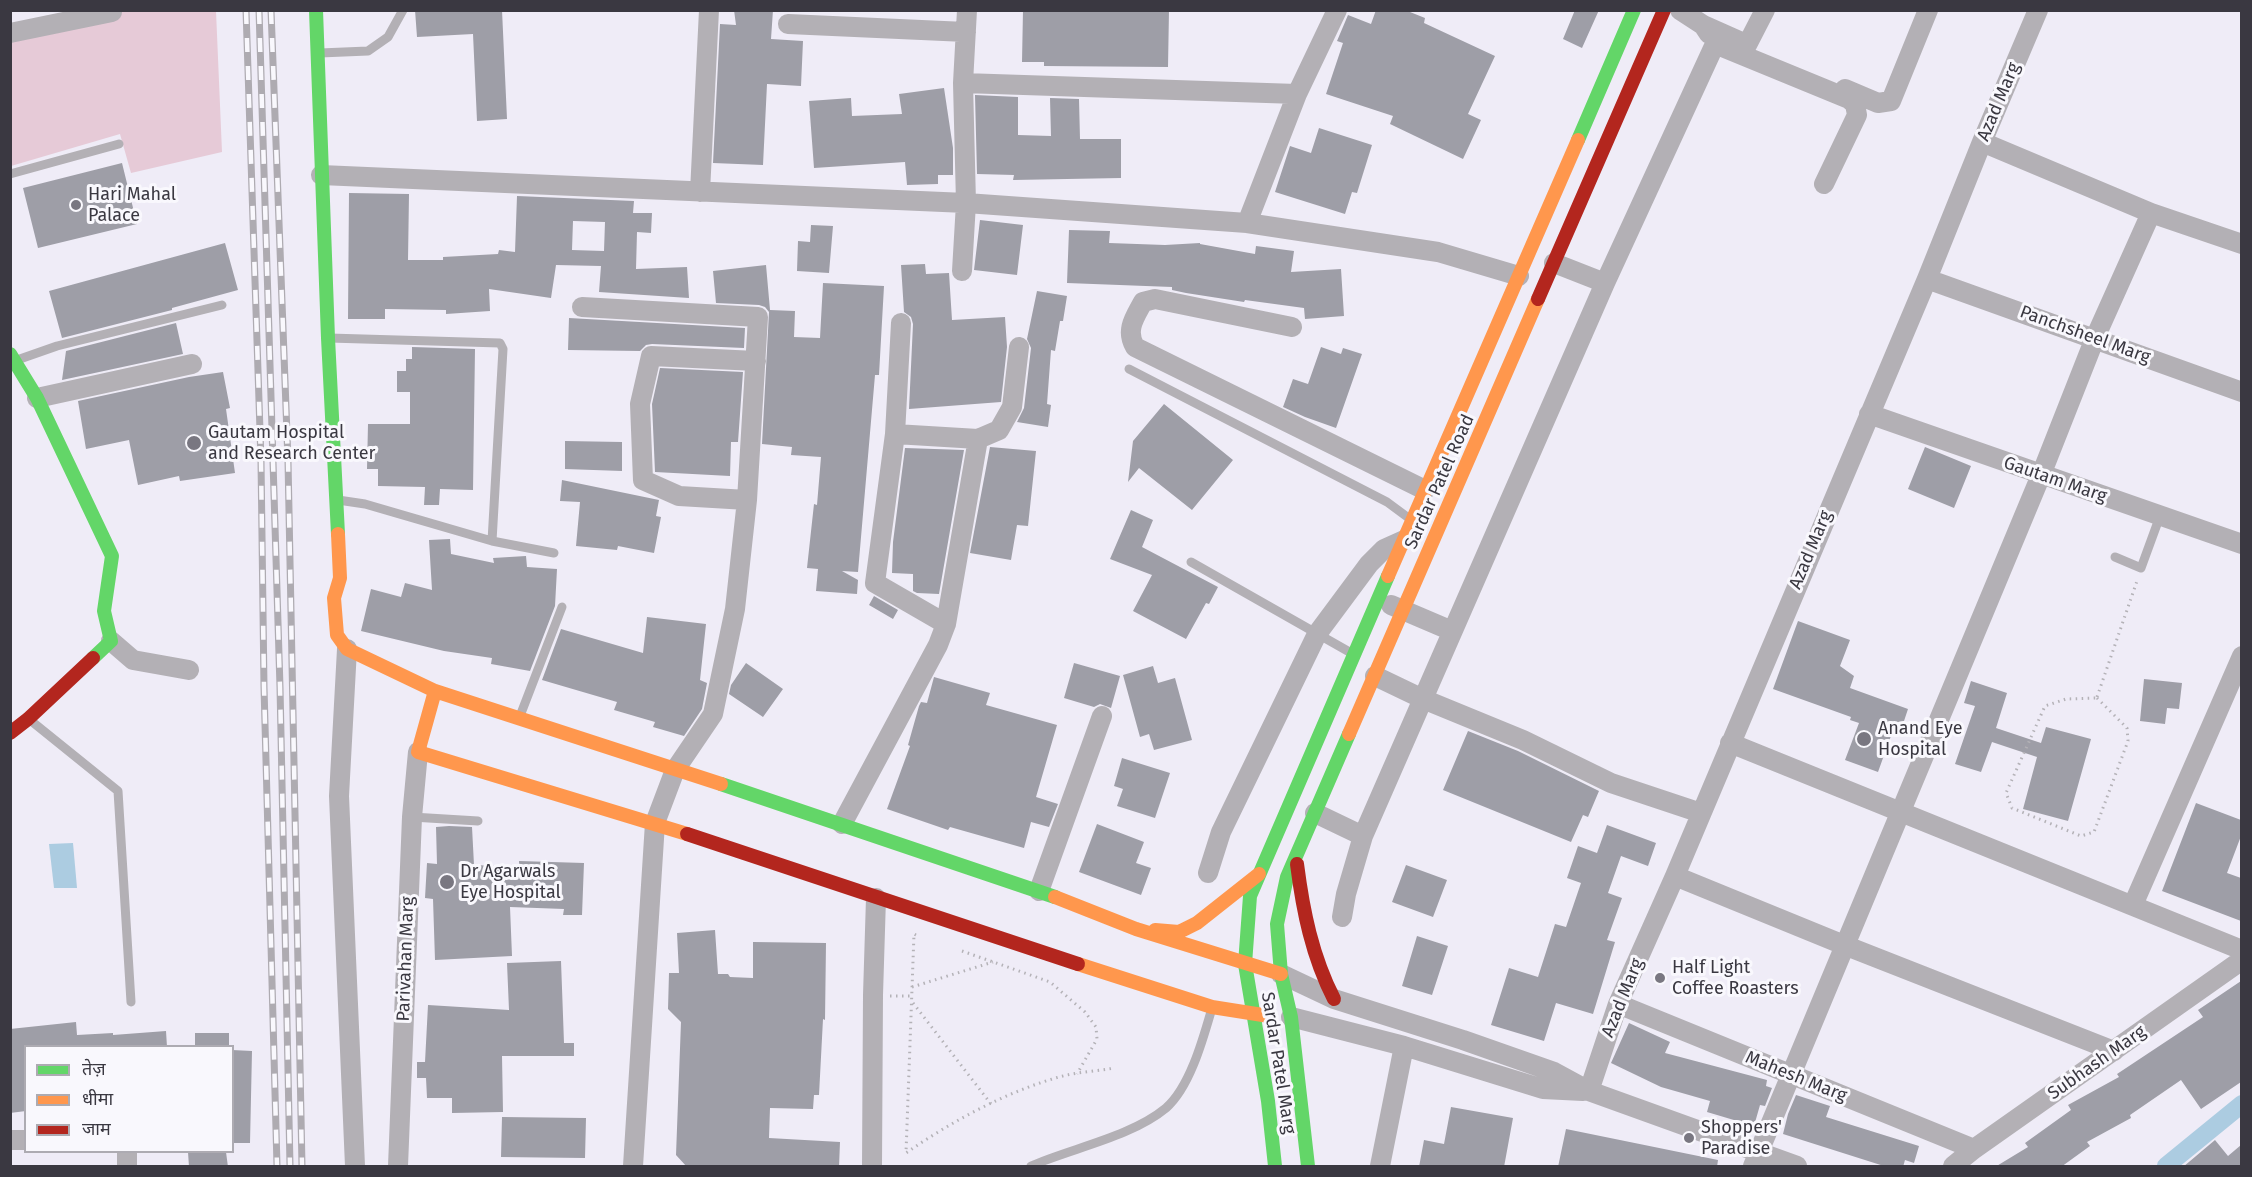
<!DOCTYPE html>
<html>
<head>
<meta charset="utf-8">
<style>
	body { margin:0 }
	#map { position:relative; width:2252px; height:1177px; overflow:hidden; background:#efecf7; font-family:"Fira Sans","Noto Sans Devanagari",sans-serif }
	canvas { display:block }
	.frame { position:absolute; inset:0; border:12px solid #3a3841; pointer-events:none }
	.legend { position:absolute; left:24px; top:1045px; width:210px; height:108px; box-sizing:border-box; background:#f9f8fd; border:2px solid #adabb2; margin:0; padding:8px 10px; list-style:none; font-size:18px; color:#3a3841 }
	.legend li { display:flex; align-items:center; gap:12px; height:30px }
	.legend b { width:30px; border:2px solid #adabb2 }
</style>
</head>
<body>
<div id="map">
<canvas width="2252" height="1177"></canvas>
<div class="frame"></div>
<ul class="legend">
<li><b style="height:8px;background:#63d668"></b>तेज़</li>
<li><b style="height:8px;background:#ff974d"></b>धीमा</li>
<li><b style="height:8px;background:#b3261e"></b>जाम</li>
</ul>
</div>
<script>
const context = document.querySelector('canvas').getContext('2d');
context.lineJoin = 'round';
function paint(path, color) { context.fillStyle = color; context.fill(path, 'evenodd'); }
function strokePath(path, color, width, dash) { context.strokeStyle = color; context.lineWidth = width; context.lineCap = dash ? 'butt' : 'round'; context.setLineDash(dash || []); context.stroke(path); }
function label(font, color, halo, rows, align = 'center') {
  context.font = font + ' "Fira Sans",sans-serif'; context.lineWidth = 6; context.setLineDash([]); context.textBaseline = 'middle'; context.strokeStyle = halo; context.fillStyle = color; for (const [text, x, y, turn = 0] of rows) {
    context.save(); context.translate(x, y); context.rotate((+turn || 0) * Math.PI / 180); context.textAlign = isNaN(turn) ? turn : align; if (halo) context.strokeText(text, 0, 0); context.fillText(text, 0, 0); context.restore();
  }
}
paint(new Path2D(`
	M110,11H216L222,152L131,173L120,134L11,166V29Z`), '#e6cad7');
paint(new Path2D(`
	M73,843L77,888H54L49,844Z`), '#accce1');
strokePath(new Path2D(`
	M2166,1166L2242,1104`), '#accce1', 18);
paint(new Path2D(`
	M415,10H502L507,119L477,121L473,34L417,37Z
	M734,10H773L771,39L803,41L801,86L767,84L763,165L713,163L720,24L736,25Z
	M1023,10H1169L1168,67L1044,66V62H1022Z
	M1376,10H1405L1425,18L1424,23L1495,56L1468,114L1481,120L1463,159L1390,124L1393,116L1326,94L1343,43L1337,41L1348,15L1371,24Z
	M1575,10H1599L1582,48L1563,39Z
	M944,88L953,148V175H938V184L907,185L905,162L814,168L809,101L851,98L852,116L902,114L899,94Z
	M975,95L1018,97V135L1051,136L1050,98L1079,99L1080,139H1121V178L1013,180L1014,175L977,174Z
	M1319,128L1372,145L1357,193L1352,192L1345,214L1275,192L1290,146L1311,153Z
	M122,163L137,224L38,248L23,188Z
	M349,193L409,194L408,260H443V257L498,254L499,250L515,252L517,196L634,201L633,213H652L651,233L637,232L636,269L687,267L689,298L599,292L601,266L556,265L551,298L489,289L490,311L446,314V310L385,309V319H348ZM573,221L605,222L604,251L572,250Z
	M980,220L1023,225L1017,275L974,270Z
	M811,225L833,226L829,273L797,271L798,241L810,242Z
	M1069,230L1110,231L1109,243L1165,245L1200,243V244L1255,254L1256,246L1294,251L1291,272L1341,269L1344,316L1305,319L1304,308L1245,300L1244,302L1186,293L1172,290V287L1067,283Z
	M225,243L238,290L172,308V310L62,338L49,291Z
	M925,264L926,274L949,273L952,320L1005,317L1007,347L1001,402L909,409L913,324L911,317L904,312L901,265Z
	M766,265L770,310L795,311L794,337L820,338L823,283L884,286L879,375H875L858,572L842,571L858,580L857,594L816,591L818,569L807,568L814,504L817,505L821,457L791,455L792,447L762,444L769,312L765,307L759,305L716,303L713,271Z
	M1037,291L1067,296L1063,321H1060L1055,351L1051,350L1047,404L1051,405L1048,427L1017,422L1024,408L1031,348L1027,339Z
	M569,318L745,328L744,348L652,344L646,345L640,351L568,350Z
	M176,323L183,354L62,380L66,351Z
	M412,347L475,349L473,490L440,489L439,505H424L425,487L378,486V469H367L368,424H410V392H397V371H406V359H412Z
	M1321,347L1341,354L1343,348L1362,354L1336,428L1305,417L1283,407L1293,379L1308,384Z
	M660,368L743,372L738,442H731L730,476L655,472L652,404Z
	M223,372L230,408L226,409L235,473L180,481L179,476L138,485L129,440L86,449L78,401L189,377Z
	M1164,404L1233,460L1192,510L1139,468L1128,482L1133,441Z
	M565,441L622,442V471L565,469Z
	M990,447L1036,451L1028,526L1017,525L1011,560L970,553Z
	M1925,447L1971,466L1954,508L1908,489Z
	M905,448L964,450L939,594L917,593L913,591V574L892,573L893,542Z
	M562,480L659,500L656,516L661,517L654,553L618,546L617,550L576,546L580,502L560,501Z
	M1131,510L1153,520L1142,547L1218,587L1209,604L1206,603L1186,639L1133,611L1152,575L1110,559Z
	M450,539L451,554L494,563L493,558L526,556L527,567L557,569L555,606L530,671L491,664L492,658L444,651L361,631L371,589L401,597L405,583L432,590L429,540Z
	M874,596L898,610L893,619L869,605Z
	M647,617L706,624L700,680L707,683L702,709L684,736L653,727L655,722L614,710L617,702L542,680L561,629L643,653Z
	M1798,621L1850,640L1840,666L1854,676L1850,688L1908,709L1899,736L1892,733L1878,772L1845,760L1859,723L1850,720L1851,717L1773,689Z
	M746,663L783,689L763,717L729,694L731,685Z
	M1074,663L1120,676L1111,708L1100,704L1094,707L1064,698Z
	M1153,666L1158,683L1175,678L1192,740L1154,750L1149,734L1140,737L1123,675Z
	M934,677L990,693L986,705L1057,725L1036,797L1058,804L1049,827L1031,822L1024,848L950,827L948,830L887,809L910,746L908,745L919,706L921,702L927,703Z
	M2144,679L2182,683L2179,709L2167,708L2165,724L2140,721Z
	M1971,681L2007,693L1996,728L2041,743L2046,727L2091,739L2068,821L2023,809L2037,757L1992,742L1981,772L1955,764L1975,706L1964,703Z
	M1468,731L1518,751L1599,791L1588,817L1583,815L1571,842L1443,790Z
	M1122,758L1170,773L1155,818L1117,806L1123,789L1114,786Z
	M2196,803L2241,820V836L2227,873L2241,878V921L2162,891Z
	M1097,824L1144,842L1136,863L1151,868L1141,895L1079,872Z
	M1607,825L1656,843L1648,866L1621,856L1608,893L1622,898L1607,940L1615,942L1593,1014L1556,1003L1544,1041L1491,1025L1509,968L1538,977L1555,924L1566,927L1581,883L1567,878L1578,846L1597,853Z
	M449,826L472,827L474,865L519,867V861L584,863L582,915H563L564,909L510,907L512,956L435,960L433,899L425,898L427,863L437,864L436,827Z
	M1406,865L1447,880L1433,917L1392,902Z
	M715,930L718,974H728L730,977L753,978V942L826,943L825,1020L823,1019L819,1095H814L813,1109L770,1108L769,1138L840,1142L839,1167H687L676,1155L681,1022L668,1009L669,973H679L677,933Z
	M1417,936L1448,946L1432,995L1402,986Z
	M561,961L564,1043H574V1056H502L503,1112L452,1113V1098H427L426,1078H417V1062H425L428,1005L509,1010L507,963Z
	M2241,981V1082L2201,1109L2181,1080L2130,1115L2131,1118L2087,1142L2090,1146L2061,1167H1995L2028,1147L2025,1143L2071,1110L2068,1105L2119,1077L2117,1074L2203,1017L2198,1010Z
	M76,1022L77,1035L113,1033V1035L166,1031L167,1047H26V1111L10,1113V1029Z
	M1629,1023L1670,1042L1665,1053L1767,1080L1766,1086L1772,1088L1765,1106L1760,1105L1754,1126L1707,1112L1710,1101L1661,1087L1611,1063Z
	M195,1033H229V1047H195Z
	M232,1050L252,1051L250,1143H232Z
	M1796,1095L1830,1106L1826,1117L1919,1146L1914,1163L1905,1160L1903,1167H1887L1783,1134L1788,1114Z
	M1451,1107L1513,1118L1504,1167H1419L1424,1140L1444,1144Z
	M502,1117L586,1118L585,1158L501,1157Z
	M1566,1129L1718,1160L1717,1167H1558Z
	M2215,1140L2228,1156L2241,1145V1167H2183Z
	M188,1152H226L228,1167H189Z`), '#9e9ea7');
strokePath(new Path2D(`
	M2097,697L2137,581
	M2097,698L2127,728L2128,741L2094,832L2081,836L2012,808L2006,793L2045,706L2066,699Z
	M916,935L914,934L906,1153C952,1121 1006,1092 1059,1077C1077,1072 1097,1071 1115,1068
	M962,951L1050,982L1085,1012L1096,1027L1097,1039L1077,1074
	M912,987L993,962
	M890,996H912
	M913,1003L991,1104`), '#b4b2b7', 3, [1.5, 4.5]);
strokePath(new Path2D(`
	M320,53L368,51L388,37L403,10
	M10,174L119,144
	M329,338L500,343L503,349L492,541
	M17,360L57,346L222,305
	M1129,369L1387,502L1410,519
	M338,500L365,504L492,541L554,553
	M2115,557L2141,568L2160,516
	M1191,562L1353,654
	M520,716L562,607
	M30,720L118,791L131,1002
	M412,817L478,821
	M1031,1166C1072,1148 1131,1137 1166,1108C1190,1087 1203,1039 1212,1008`), '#b3b0b5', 9);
strokePath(new Path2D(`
	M1680,10L1703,25L1709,34
	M788,24L966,32
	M1703,25L1739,41
	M10,33L112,12
	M1747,45L1765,10
	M963,83L1297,94
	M1845,89L1878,103L1891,101L1928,10
	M1982,142L2151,213L2242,244
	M321,175L966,203L1247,223L1438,252L1519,276
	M700,192L709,10
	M1247,223L1297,94L1337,10
	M1554,263L1605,283
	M962,271L966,203L963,83L967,10
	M1927,279L2242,392
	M582,307L758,317L747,500L735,609L713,714L675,770L655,823L633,1166
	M901,323L895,434L875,583L946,624
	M1292,327L1155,299L1143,302C1135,317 1125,330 1135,347L1425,490
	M37,398L192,364
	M1869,414L2242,544
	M978,439L999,430L1012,407L1019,347
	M747,500L679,496L643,480L640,404L651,356L756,361
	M1391,605L1452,631
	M111,641L133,660L189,670
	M347,649L339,796L355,1166
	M1375,676L1423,699L1523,740L1611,783L1701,813
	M1730,743L2242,950
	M1315,813L1363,836
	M842,824L938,645L946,624L978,439L895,434
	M1208,873L1221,832L1317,634L1369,564L1384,549L1404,540
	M1675,876L1844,945L2114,1051
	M1039,891L1102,716
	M2133,905L2242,656
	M1342,917L1346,894L1363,836L1605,283L1715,44L1849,99L1855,104L1857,115L1824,184
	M1281,974L1334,999L1463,1040L1554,1072L1589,1091L1797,1166
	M1618,1004L1974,1149
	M1291,1017L1404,1046L1543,1089L1583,1091
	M1589,1091L1618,1004L1675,876L1927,279L1982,142L2038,10
	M10,1140H26
	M127,1166V1152
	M398,1166L412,817L418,752
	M872,1166L873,995L876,898
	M1380,1166L1404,1046
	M1753,1166L2041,475L2095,338L2151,213
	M1953,1166L1974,1149L2242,960`), '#b3b0b5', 20);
strokePath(new Path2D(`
	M316,10L328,338L338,534
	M1578,140L1634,10
	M10,354L37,398L112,556L104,611L111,641L93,658
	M721,784L1055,897
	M1275,1166L1268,1101L1245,964L1250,896L1388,576
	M1308,1166L1291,1017L1281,974L1277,924L1287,877L1349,734`), '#63d668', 14);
strokePath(new Path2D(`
	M338,534L340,578L334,598L337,635L347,649L435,691L721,784
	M1388,576L1578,140
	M435,691L418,752L687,834
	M1349,734L1538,299
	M1055,897L1136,929L1281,974
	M1155,930L1179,932L1197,923L1259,874
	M1078,964L1212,1007L1269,1016`), '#ff974d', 14);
strokePath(new Path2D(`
	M1538,299L1664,10
	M10,733L28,719L93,658
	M687,834L1078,964
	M1297,864C1303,911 1312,956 1334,999`), '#b3261e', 14);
const rail = new Path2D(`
	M246,10L261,461L264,687L277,1166
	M259,10L280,687L290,1166
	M271,10L288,461L302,1166`);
strokePath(rail, '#aeabb1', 7);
strokePath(rail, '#f9f8fd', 4.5, [14]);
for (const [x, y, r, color] of [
	[76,205,6,"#797781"],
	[194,443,8,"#797781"],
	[1864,739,8,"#797781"],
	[447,882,8,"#797781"],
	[1660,978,6,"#797781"],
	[1689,1138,6,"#797781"]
]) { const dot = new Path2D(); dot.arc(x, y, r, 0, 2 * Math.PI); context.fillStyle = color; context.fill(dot); strokePath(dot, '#f9f8fd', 2); }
label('18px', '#3a3841', '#f9f8fd', [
	["Azad Marg",1999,102,-67],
	["Panchsheel Marg",2085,335,20],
	["Gautam Marg",2055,480,19],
	["Sardar Patel Road",1440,482,-66],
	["Azad Marg",1811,550,-67],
	["Parivahan Marg",406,959,-88],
	["Azad Marg",1623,998,-68],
	["Sardar Patel Marg",1278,1063,81],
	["Subhash Marg",2097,1063,-35],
	["Mahesh Marg",1796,1077,22]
]);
label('18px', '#3a3841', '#f9f8fd', [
	["Hari Mahal",88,195],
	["Palace",88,216],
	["Gautam Hospital",208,433],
	["and Research Center",208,454],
	["Anand Eye",1878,729],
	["Hospital",1878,750],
	["Dr Agarwals",460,872],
	["Eye Hospital",460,893],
	["Half Light",1672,968],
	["Coffee Roasters",1672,989],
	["Shoppers'",1701,1128],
	["Paradise",1701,1149]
], 'left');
</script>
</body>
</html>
